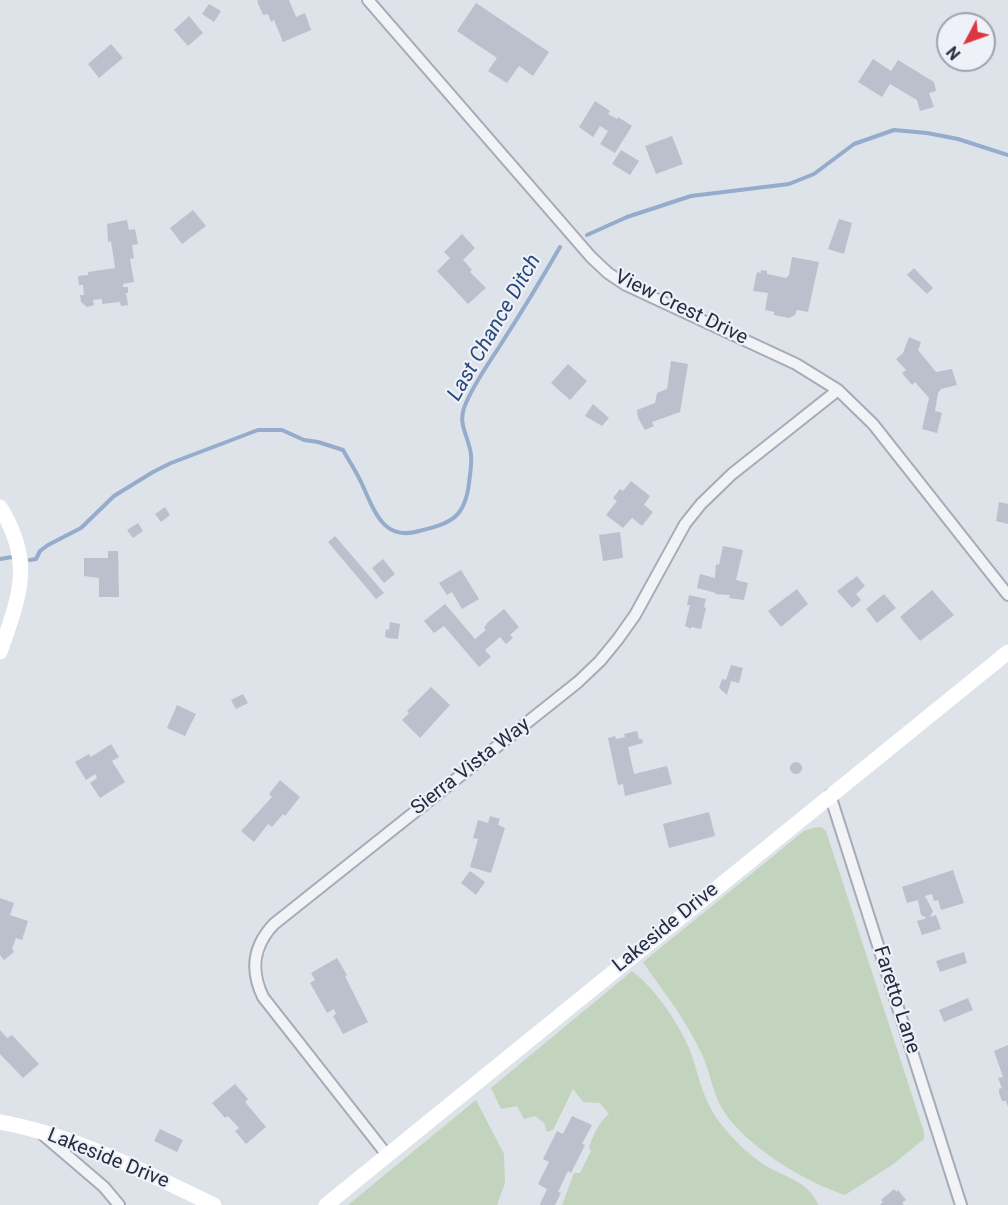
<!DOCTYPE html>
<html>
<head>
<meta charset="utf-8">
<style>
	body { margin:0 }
	#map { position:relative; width:1008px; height:1205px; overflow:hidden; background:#dee2e9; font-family:Roboto,sans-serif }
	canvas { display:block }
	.north { position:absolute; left:936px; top:12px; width:60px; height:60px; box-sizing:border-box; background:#eef1f7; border:2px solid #9ea3af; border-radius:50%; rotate:229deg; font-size:16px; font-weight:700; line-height:24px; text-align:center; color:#252e42 }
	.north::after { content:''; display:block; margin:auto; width:21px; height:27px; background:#dc3543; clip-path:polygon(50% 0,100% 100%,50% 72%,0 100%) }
</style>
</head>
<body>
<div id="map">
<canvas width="1008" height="1205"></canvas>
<div class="north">N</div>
</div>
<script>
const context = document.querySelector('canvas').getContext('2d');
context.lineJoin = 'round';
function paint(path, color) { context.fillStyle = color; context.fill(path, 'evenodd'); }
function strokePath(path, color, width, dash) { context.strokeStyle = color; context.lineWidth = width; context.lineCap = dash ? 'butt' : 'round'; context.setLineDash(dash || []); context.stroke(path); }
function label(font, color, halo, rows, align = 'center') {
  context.font = font + ' Roboto,sans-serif'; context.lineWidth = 4.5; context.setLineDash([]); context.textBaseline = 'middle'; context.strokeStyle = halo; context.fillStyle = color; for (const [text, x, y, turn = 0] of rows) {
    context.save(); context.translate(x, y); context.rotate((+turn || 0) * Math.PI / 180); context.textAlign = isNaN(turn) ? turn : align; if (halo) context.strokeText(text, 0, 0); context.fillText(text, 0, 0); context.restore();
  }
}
paint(new Path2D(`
	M821,827L826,831L924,1132V1139L892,1165L845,1195C805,1182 745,1146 723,1110C713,1094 711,1076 704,1059C700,1049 694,1039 689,1030C676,1006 658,985 643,962L804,831L813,828Z
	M632,971C655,988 681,1026 691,1053C700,1079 703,1101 721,1124C732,1138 746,1152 760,1162C779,1176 810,1180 818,1205H562L574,1173H580L591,1151L589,1147C594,1134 598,1123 609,1114L600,1103L583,1102L573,1089L553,1130L547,1132L544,1123L535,1116L524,1119L517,1106L501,1109L491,1088Z
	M476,1100L504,1154L505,1183L497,1205H348Z`), '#c2d4be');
strokePath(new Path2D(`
	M587,235L627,217L691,196L789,184L814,174L854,144L894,130L927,133L958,139L1008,155
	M0,559L12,557
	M30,560L36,559L40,551L48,545L81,528L114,496L153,472L171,463L258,430H282L304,440L318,442L343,450C349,461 356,471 361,482C374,509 382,542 419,531C451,523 465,518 469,483C470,474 472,464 471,455C469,435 456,425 466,403C475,382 489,363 501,344C521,313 541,280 560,247`), '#95accd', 4);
paint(new Path2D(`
	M259,0H289L296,17L305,13L311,30L283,42L274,20L271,22L268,14L263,15L257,1Z
	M476,3L549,52L533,76L519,66L507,83L488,71L497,58L457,31Z
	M209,4L221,11L214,22L202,14Z
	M189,16L203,33L188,46L174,30Z
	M111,44L123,58L99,78L88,64Z
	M873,59L891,71L898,60L934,82L936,91L929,93L934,107L920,111L917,100L890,84L882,97L858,82Z
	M595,101L610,111L608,114L617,119L618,117L632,126L615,153L600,144L608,131L600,126L593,137L579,127Z
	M672,136L683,164L656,174L645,146Z
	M621,150L639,161L630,175L612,164Z
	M193,210L206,226L182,244L170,228Z
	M839,219L852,223L844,254L828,249Z
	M127,220L129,230L135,229L138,244L132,245L134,258L130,259L134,282L123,284V287H128V293H126L128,305L121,306L120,302L102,304V299L93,300L94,305L87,307L81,302L80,295H84L83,285H79L78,276L88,275V272L115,268L111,241L108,242L107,224Z
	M462,234L475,248L463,260L472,270L470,272L486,288L468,304L437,271L450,258L444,252Z
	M792,257L819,262L808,312L797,310L795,315L789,318L774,315V312L765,310L768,293L753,291L757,272L761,273V270L767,271V274L786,278L789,275Z
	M914,268L933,288L927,294L907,275Z
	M909,337L921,342L918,350L936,372L952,369L957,385L941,389L938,393L935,411L942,413L937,433L922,429L929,398L915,382L912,385L902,373L906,370L896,359L903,353Z
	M671,361L688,364L680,412L652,422L654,426L645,430L638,418L637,410L655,403L657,393L667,389Z
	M568,364L587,381L570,400L551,383Z
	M593,404L609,418L602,426L585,416Z
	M631,481L650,496L644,505L653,512L642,526L632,518L623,528L606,515L617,501L613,498L620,489L623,491Z
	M999,502L1008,504V524L996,521Z
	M165,507L170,515L161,522L155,514Z
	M138,523L143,531L133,538L127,530Z
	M620,532L623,558L603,561L599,535Z
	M335,536L384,593L376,599L328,542Z
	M723,546L743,550L736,580L748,583L744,600L729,598L730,595L715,594L716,593L697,588L700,574L715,578L716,564L719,565Z
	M108,551H118L119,597H99V578L84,576V558H108Z
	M383,559L395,574L384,583L372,568Z
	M461,570L479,599L462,609L452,592L447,595L439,583Z
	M857,576L865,586L856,594L861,600L852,608L837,591Z
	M797,589L808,604L781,627L768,611Z
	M932,590L954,615L920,641L900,617Z
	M884,594L896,608L877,623L866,609Z
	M689,595L706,599L704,607L706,608L701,629L691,627V629L685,626L690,605H687Z
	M445,604L475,639L486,630L484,628L487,623L504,609L519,627L510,635L513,638L506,644L500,637L485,650L491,657L479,667L444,626L434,633L424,621Z
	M390,622L400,624L398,639L387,638L385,636L386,629L389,630Z
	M731,665L743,668L739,683L731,681L727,695L719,688L722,679L726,680Z
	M431,687L450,705L420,738L402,720L409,713L407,711Z
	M243,694L248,703L236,709L231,700Z
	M177,705L196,714L185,736L167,728Z
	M637,731L639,739H642L643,743L628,747L634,774L667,766L672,784L625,796L623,784L618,785L608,738L615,736L616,739L625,737L624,734Z
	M111,744L119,757L112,761L125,782L100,798L90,783L97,778L95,774L86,780L75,762L89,754L91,757Z
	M790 768a6 6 0 1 1 12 0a6 6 0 1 1-12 0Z
	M280,780L300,797L285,816L283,814L272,827L268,824L254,842L241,831L272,797L269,794Z
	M709,812L715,836L669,848L663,824Z
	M490,816L500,819L498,825L505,828L491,873L470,867L478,839L473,838L478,820L488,823Z
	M953,870L964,903L941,910L938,900L934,901L932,894L925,896L933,911L930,917L936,915L941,929L922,935L917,921L927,918L921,915L918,900L907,903L902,887Z
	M470,871L485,882L476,895L461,883Z
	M0,898L14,903L10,915L28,921L22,940L16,938L12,949L14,952L4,960L0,955Z
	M964,952L967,963L940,972L936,961Z
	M337,958L347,975L345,976L368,1022L343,1034L333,1016L336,1014L334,1009L327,1013L310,983L315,980L311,973Z
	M968,998L973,1010L944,1022L939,1010Z
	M0,1030L7,1038L12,1035L39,1064L23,1078L0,1054Z
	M1008,1045V1107L1006,1101H1002L999,1093V1089L1002,1088L998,1078L1003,1077L994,1051Z
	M235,1084L248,1099L245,1102L266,1127L246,1144L235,1131L239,1128L228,1116L225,1118L212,1103Z
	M572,1116L592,1125L582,1144L585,1145L571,1173L568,1171L558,1192L561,1193L555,1205H541L540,1204L547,1189L538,1184L549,1162L543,1159L557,1131L563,1134Z
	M160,1129L183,1140L177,1152L154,1141Z
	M894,1189L897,1192L898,1190L906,1200L902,1203L904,1205H880L883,1202L881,1200Z`), '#bbc0cd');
const street = new Path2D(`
	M368,0L591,257L608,273L626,285L796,364L838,390L873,424L1008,595
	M830,795L961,1205
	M42,1134L104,1187L119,1205
	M387,1155L263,997C250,970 253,946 274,924L578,682L600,661L618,639L635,615L685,524L701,504L732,474L838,390`);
strokePath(street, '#a6acb7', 14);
strokePath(street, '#f1f3f7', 10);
strokePath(new Path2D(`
	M0,507C34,562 20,595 0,652
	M0,1122C76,1136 145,1172 214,1205
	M326,1205L1008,652`), '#fff', 15);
label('20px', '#252e42', '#eef1f7', [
	["View Crest Drive",681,308,26],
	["Sierra Vista Way",471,767,-38],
	["Lakeside Drive",666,928,-39],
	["Faretto Lane",896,1000,72],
	["Lakeside Drive",108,1159,22]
]);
label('italic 21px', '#2b497a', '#eef1f7', [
	["Last Chance Ditch",495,328,-60]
]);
</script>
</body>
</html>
